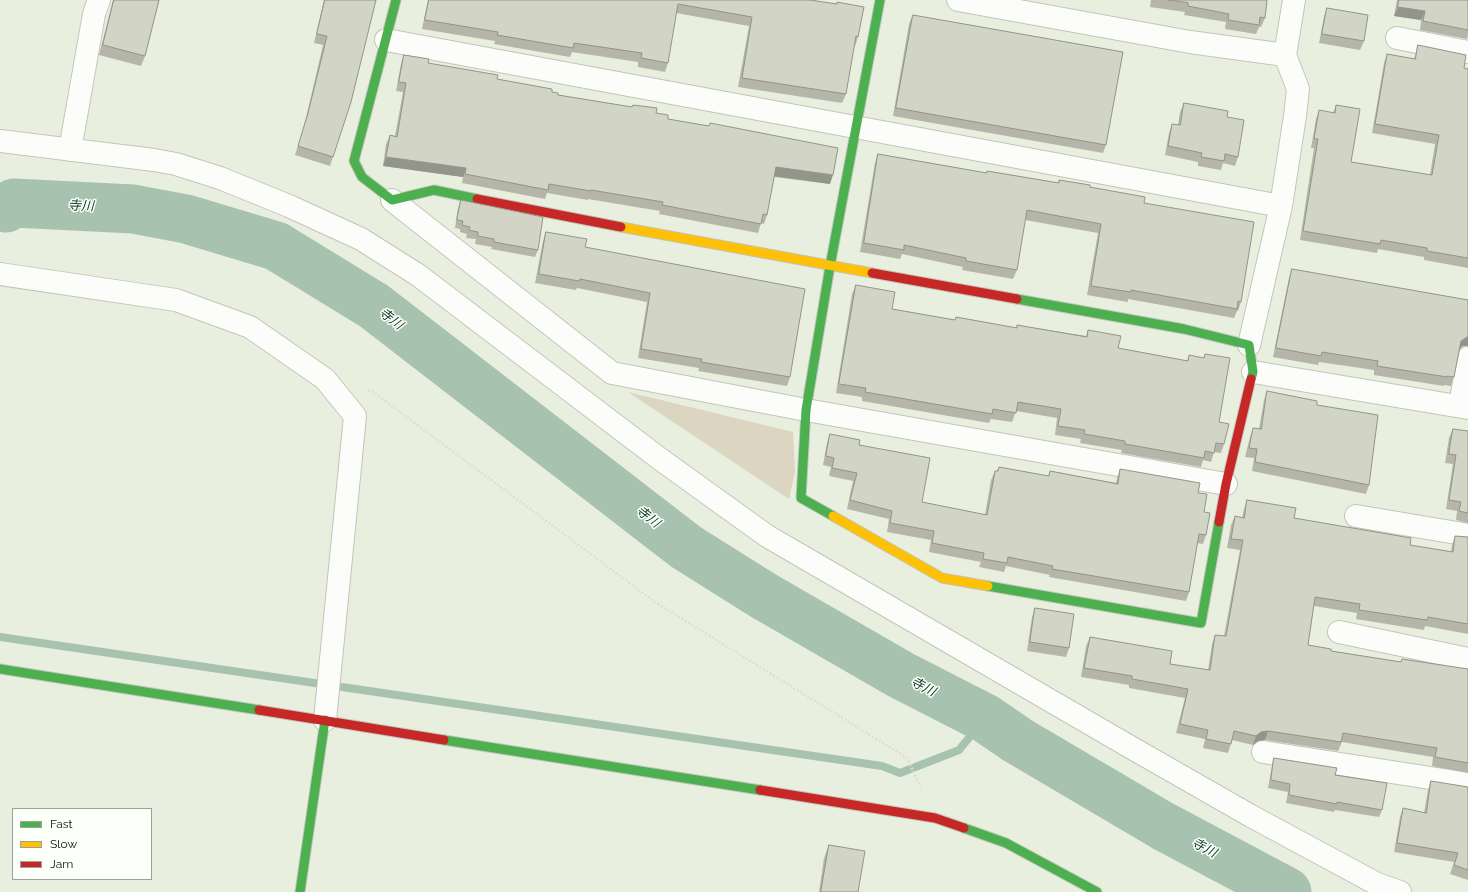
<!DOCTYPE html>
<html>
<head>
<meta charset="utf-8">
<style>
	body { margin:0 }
	#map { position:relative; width:1468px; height:892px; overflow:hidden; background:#e9efde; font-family:Raleway,sans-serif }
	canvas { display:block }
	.legend { position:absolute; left:12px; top:808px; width:140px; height:72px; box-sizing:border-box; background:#fdfff9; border:1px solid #9ea099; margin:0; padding:5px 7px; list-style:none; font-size:12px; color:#0f1208 }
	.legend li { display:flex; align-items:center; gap:8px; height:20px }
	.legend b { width:20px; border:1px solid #9ea099 }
</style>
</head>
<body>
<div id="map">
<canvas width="1468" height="892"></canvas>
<ul class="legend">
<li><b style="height:5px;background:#4caf50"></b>Fast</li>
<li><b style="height:5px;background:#ffc107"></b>Slow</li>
<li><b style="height:5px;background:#c62828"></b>Jam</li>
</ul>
</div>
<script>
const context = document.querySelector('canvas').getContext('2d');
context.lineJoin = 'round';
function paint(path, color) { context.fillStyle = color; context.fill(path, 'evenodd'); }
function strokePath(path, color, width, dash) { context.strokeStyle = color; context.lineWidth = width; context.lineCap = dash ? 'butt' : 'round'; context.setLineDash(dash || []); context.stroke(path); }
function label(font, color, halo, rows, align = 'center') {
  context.font = font + ' Raleway,"Noto Sans JP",sans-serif'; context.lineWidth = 3; context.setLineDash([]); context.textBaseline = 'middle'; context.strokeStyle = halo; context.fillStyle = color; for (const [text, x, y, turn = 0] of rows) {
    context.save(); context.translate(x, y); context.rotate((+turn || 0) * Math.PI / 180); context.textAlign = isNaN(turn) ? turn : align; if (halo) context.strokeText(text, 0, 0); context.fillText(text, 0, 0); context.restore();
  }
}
paint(new Path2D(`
	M628,392L793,432L795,472L789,499Z`), '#dbd5c1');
strokePath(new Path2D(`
	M0,637L882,766L900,773L959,750L985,718`), '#a8c2b0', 8);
strokePath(new Path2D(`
	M0,207L6,208L14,203L133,209L186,219L276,246L374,306L686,547L764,596L901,675L985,718L1017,740L1163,826L1287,892`), '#a8c2b0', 49);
const street = new Path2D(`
	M958,0L1190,42L1285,55
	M1397,38L1468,52
	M386,40L1281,206
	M0,141L154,160L176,164L220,178L289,206L361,239L418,275L660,459L767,536L1125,744L1251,816L1377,884L1400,892
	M70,150L94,14L99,0
	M392,200L612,373L806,410L1226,484
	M0,274L176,300L250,327L325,379L355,416L325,720
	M1249,345L1281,206L1295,116L1298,89L1285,55L1294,0
	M1253,372L1468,408
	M1460,406L1468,358
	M1356,516L1468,535
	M1339,632L1468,659
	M1263,752L1468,784`);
const fast = new Path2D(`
	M396,0L354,161L362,177L392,200L434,190L477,199
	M1017,299L1184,329L1249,345L1253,372L1251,379
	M833,516L801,498L806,410L830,266L880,0
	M988,586L1201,623L1219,522
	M0,669L259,710
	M444,740L760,790
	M964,828L1006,843L1097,892
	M300,892L325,720`);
const slow = new Path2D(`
	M621,227L872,273
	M833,516L942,578L988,586`);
const jam = new Path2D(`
	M477,199L621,227
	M872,273L1017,299
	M1219,522L1226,484L1251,379
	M259,710L444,740
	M760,790L935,818L964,828`);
strokePath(street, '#c2c6b9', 24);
strokePath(fast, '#c2c6b9', 11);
strokePath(slow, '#c2c6b9', 11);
strokePath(jam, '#c2c6b9', 11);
strokePath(new Path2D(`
	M368,390L373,392L655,602L907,758L922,790`), '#dcded9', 2.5, [2, 2]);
strokePath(street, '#fcfdfa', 22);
strokePath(fast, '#4caf50', 9);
strokePath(slow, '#ffc107', 9);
strokePath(jam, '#c62828', 9);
paint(new Path2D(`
	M113,0H159L145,56L141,66L99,55Z
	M324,0H376L333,157L330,166L295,155L305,122L323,45L314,43Z
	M428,0H810L836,4L837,2L858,37L855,46H854L846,94L842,103L738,87L749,26L676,13L668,63L665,72L638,67V62L572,52L570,57L494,44L495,41L422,29Z
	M1151,0H1267L1265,18L1261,27H1259L1256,34L1225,29L1226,22L1184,15L1185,12L1150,7Z
	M1397,0H1468V35L1467,39L1420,30L1421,20L1394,16Z
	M1327,8L1364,41L1360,50L1319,43L1324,17Z
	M913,15L1106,145L1103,153L893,116L909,24Z
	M1418,45L1464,68L1468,69V268L1424,260V257L1378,249L1377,253L1300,240L1314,148H1311L1316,119L1319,110L1333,113L1336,105L1351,162L1430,175L1435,144L1372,133L1384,63L1387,54L1414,59Z
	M404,55L428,63L552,92L558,95L632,107L633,105L656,113L668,119L709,126L710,123L830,184L774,177L767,215L764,224L761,223L758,233L659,214L660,211L588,199V200L547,193L545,199L462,183L463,177L383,166L386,144L390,135L395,136L403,92L396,91L401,64Z
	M1184,103L1227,117L1238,157L1235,166L1223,163L1221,170L1198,166V162L1165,155L1169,133L1172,124L1178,125L1180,112Z
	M878,154L986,173L987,171L1058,183L1059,180L1090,187L1144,203L1241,302L1238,311H1237L1234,318L1128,299V302L1087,295L1098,233L1025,220L1017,270L1013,279L962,270L963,267L902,254L900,259L860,252L875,163Z
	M461,200L538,250L535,257L491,249L492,247L475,244L476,239L466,238L467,234L460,232V229L455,228L458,208Z
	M546,232L585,247L790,377L787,386L698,371L699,368L638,358L647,302L577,288L576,290L535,283L543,241Z
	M1292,269L1463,346L1460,349L1454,377L1451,386L1444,385V386L1374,375V370L1319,362L1318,365L1273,357L1289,278Z
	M856,285L892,309L955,320L956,317L1016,328L1017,325L1086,336L1088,330L1118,348L1187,361L1189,355L1204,358L1205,354L1224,444L1221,453L1214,452L1211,462L1203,460L1201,467L1121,453L1122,450L1080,443L1081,439L1055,435L1057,418L1016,411L1012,422L991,419L989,423L862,401V397L836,393L852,294Z
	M1267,391L1317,405L1369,485L1366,494L1252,471L1254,458L1245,457L1250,437L1253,428L1259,429L1264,400Z
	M1453,429L1468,431V523L1456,520L1457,511L1446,509L1453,464L1445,463L1449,438Z
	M830,434L859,445L922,502L985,515L991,480L995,471H997L999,467L1048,476L1050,471L1116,483L1117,478L1120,469L1198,493L1204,512L1206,535L1203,544L1197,543L1189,592L1186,601L1049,577L1050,575L1006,566L1004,572L979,567L981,562L929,552L931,540L887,532L889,519L847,509L853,481L829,476L831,467L823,465L827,443Z
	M1247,500L1294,518L1410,545L1451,552L1452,545L1455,536L1468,537V634L1425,626L1424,630L1356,619L1357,613L1314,606L1308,645L1331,651L1401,662L1402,659L1468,669V773L1432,766L1433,757L1342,742L1338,751L1265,740L1258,741L1253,745L1232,740L1228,753L1203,748L1205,739L1176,733L1185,698L1129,688V685L1081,677L1086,646L1090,637L1170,664L1208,670L1212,644L1215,635L1224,636L1240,550L1227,548L1231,525L1235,516L1242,518L1244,509Z
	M1035,608L1069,648L1066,657L1027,651L1032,617Z
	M1274,758L1335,775L1382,810L1379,817L1335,810L1334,812L1286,803L1288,792L1268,788L1272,766Z
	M1431,781L1468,787V880L1450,874L1454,862L1394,852L1400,817L1403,808L1424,813L1428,790Z
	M829,845L858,892H819L824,858Z`), '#b5b6a9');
paint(new Path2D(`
	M1398,7L1425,11L1421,20L1394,16Z
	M386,157L466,168L463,177L383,166Z
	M776,167L833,175L830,184L773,176Z
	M1467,337H1468V346H1463L1458,350L1461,341Z
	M1268,731L1265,740L1258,741L1253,745L1256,736L1261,732Z`), '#93948a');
const building = new Path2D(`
	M114,0H159L145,56L103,45Z
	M325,0H376L351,102L333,157L298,146L308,113L327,36L317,34Z
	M429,0H810L837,4V2L864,7L858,37L856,36L846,94L742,78L752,17L678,4L668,63L641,58L642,53L574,43L573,48L497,35L498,32L425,20Z
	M1168,0H1267L1265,18L1260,17L1259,25L1228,20L1229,14L1188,6V3Z
	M1399,0H1468V30L1423,21L1425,11L1398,7Z
	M1327,8L1368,15L1364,41L1322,34Z
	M913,15L1123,52L1106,145L896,108Z
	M1418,45L1466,55L1464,68L1468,69V258L1427,251V248L1381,240L1380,244L1303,231L1318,139H1314L1319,110L1335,113L1336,105L1360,109L1351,162L1432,175L1439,135L1375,124L1387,54L1415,59Z
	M404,55L429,59L428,63L498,75L497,79L552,89V92L558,93V95L632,107L633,105L657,108L656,113L668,115V119L709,126L710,123L838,148L833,175L776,167L767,215L763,214L761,224L662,205L663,202L591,190V191L549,184L548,190L465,174L466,168L386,157L390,135L397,137L406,83L399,82Z
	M1184,103L1228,111L1227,117L1244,120L1238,157L1225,154L1224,161L1201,157L1202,153L1168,146L1172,124L1180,125Z
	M878,154L987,173V171L1059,183V180L1090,185V187L1145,197L1144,203L1254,222L1241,302L1238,301L1237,309L1131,290V292L1091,286L1101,224L1027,210L1017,270L966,261V258L904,245V250L864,243Z
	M461,200L543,217L538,250L494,242V239L478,236V232L469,230L470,227L462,225L463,221L457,220Z
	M546,232L587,239L585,247L805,289L790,377L701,362L702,359L641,349L650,293L580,279L579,281L539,274Z
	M1292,269L1468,300V337H1467L1461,341L1454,377L1447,376V377L1377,366L1378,361L1322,352L1321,356L1276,348Z
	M856,285L895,292L892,309L955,320L956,317L1017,328V325L1087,337L1088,330L1121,336L1118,348L1188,361L1189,355L1204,358L1205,354L1230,358L1219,422L1229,424L1224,444L1216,443L1214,453L1205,451L1204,458L1125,444V441L1084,434L1085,430L1058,426L1061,409L1018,402L1016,413L993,409L992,414L865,392L866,388L839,384Z
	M1267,391L1317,401V405L1378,415L1369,485L1255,462L1257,449L1249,448L1253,428L1261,429Z
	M1453,429L1468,431V513L1459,511L1461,502L1449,500L1456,455L1449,454Z
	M830,434L860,440L859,445L930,458L922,502L987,515L995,471H998L999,467L1049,476L1050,471L1118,484L1120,469L1200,483L1198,493L1207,494L1204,512L1210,513L1206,535L1199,534L1189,592L1052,569L1053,566L1008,557L1007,563L983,559L984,553L932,543L934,531L890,523L892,511L850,500L857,473L832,468L834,458L826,456Z
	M1247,500L1296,508L1294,518L1411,538L1410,545L1453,552L1455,536L1468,537V624L1428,617L1427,620L1359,610L1360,604L1315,597L1308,645L1331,649V651L1401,662L1402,659L1468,669V763L1435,757L1437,748L1343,733L1341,742L1268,731L1261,732L1256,736L1234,731L1231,744L1206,739L1208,730L1180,724L1188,689L1132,679V676L1084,668L1090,637L1172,651L1170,664L1210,670L1215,635L1226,636L1243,540L1231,539L1235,516L1244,518Z
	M1035,608L1074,614L1069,648L1030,642Z
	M1274,758L1337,768L1335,775L1387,783L1382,810L1337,802V804L1289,795L1290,784L1271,780Z
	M1431,781L1468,787V870L1454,865L1458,853L1397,843L1403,808L1426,813Z
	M829,845L865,851L858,892H821Z`);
paint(building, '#d2d4c5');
strokePath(building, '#93948a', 1);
label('italic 13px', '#073826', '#fdfff9', [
	["寺川",81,206,2],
	["寺川",391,319,38],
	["寺川",648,517,38],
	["寺川",923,687,27],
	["寺川",1204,848,28]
]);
</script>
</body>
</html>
